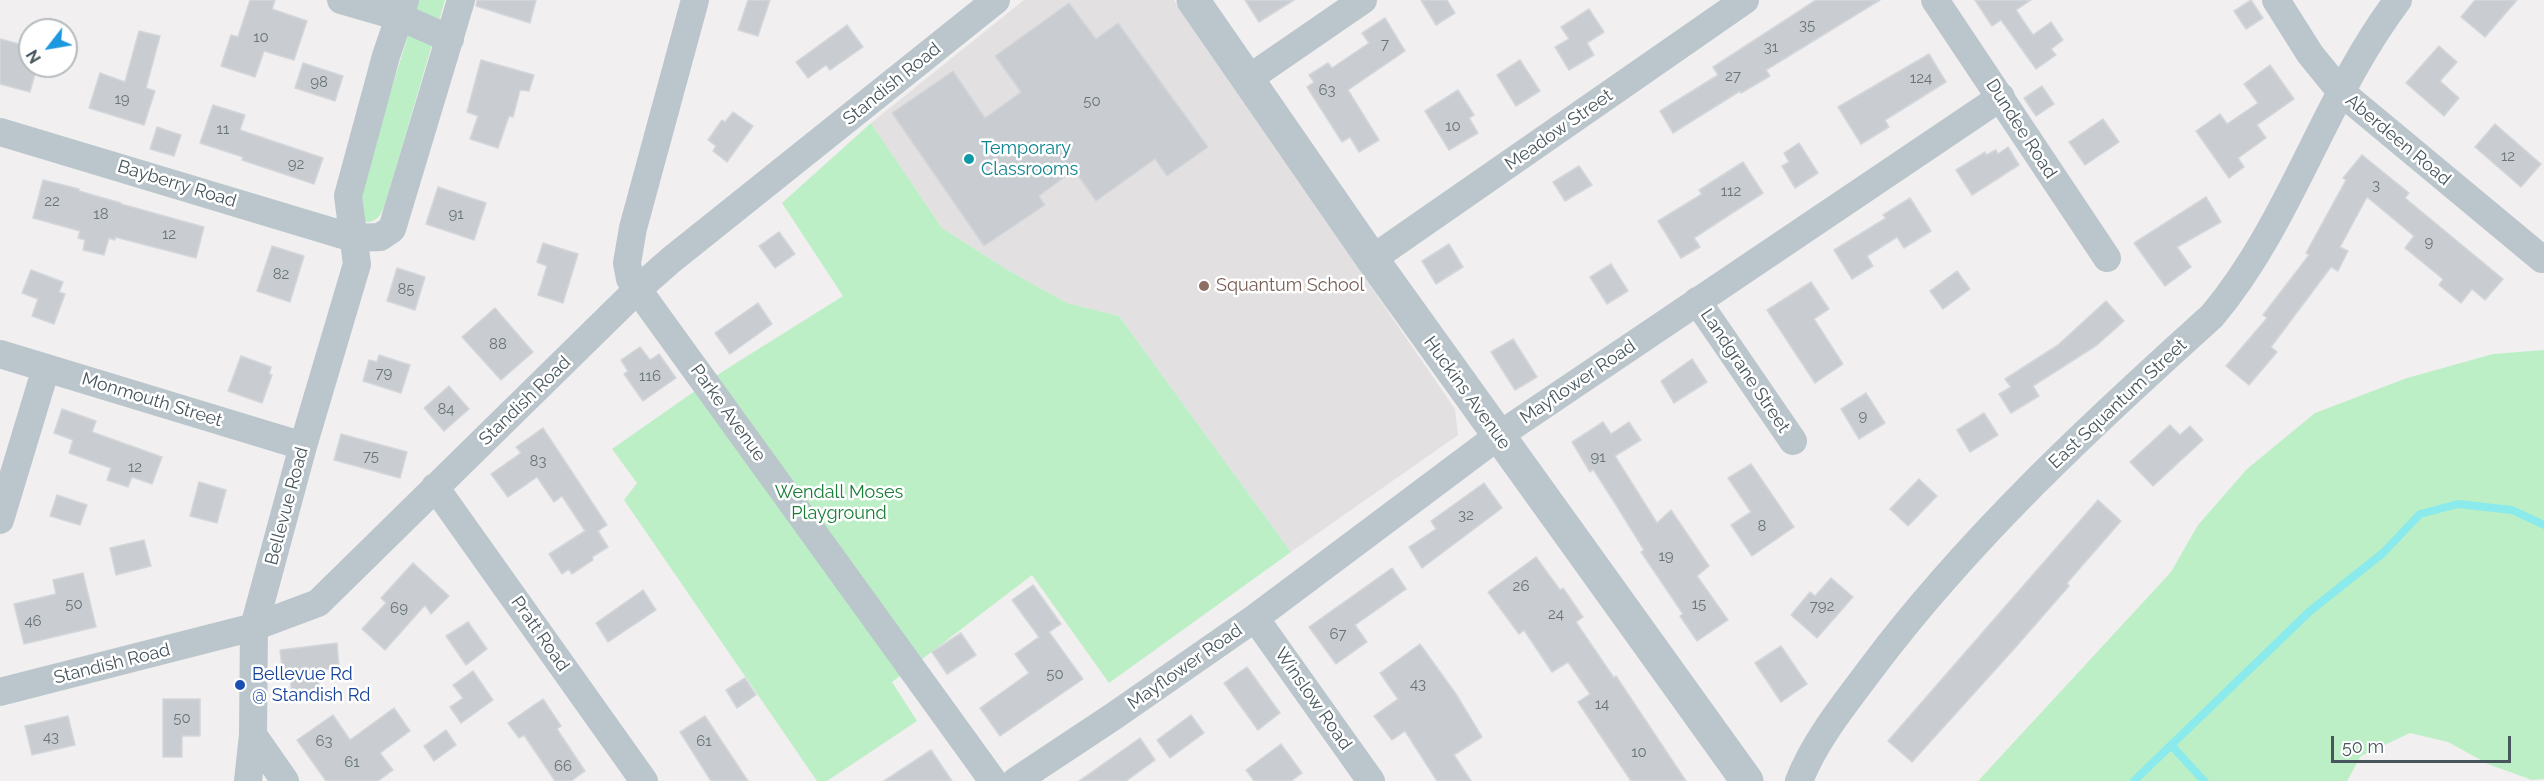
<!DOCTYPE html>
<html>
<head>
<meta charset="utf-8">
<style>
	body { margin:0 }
	#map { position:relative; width:2544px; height:781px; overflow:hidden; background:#f1efef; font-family:Raleway,sans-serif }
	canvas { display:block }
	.north { position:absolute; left:18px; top:18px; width:60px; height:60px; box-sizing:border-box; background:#fff; border:2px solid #b5bbbe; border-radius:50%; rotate:239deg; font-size:16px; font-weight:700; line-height:24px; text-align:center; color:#47565c }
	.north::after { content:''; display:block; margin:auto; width:21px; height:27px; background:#1b98df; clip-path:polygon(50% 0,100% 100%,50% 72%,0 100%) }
	.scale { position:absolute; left:2331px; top:736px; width:180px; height:27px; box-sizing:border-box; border:3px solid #47565c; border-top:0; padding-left:8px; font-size:18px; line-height:21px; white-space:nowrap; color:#47565c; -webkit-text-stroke:4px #fff; paint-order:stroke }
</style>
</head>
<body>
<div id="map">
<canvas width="2544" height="781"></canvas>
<div class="north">N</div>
<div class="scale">50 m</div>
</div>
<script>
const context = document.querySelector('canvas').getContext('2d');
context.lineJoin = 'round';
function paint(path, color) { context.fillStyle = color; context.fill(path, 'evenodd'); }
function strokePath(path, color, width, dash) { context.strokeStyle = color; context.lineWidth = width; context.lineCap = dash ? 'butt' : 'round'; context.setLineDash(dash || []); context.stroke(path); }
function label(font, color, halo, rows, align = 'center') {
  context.font = font + ' Raleway,sans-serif'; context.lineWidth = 5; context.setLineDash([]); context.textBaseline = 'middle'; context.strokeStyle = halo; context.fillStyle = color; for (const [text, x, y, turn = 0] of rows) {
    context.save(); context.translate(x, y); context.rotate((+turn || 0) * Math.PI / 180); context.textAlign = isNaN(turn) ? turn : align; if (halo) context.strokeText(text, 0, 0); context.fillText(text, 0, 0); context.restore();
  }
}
paint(new Path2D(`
	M1024,0H1174L1455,409L1458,435L1291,552L1119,316L1067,303L1006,269L942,228L871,123Z`), '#e2e0e1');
paint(new Path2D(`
	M416,0H445L386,201C382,213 378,223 364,222L360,190L406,42Z
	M871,123L942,228L1006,269L1067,303L1119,316L1291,552L1109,683L1032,575L892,682L917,721L827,781H817L624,500L637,483L612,449L725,370L843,296L782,203Z
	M2544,350V779L2532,780L2488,764L2448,742L2410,733L2361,756L2347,781H1978L2171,572L2198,525L2247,469L2315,413L2407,378L2493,354Z`), '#bdefc7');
strokePath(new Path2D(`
	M2171,745L2204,781
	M2134,781L2310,611L2383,553L2420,514L2458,504L2512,510L2544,525`), '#8beaeb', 8);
const building = new Path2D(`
	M250,0H275L272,9L307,21L294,60L264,51L255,77L221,66L231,35L238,37Z
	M477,0H536L530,23L476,6Z
	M748,0H770L758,36L738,30Z
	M1245,0H1294L1259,22Z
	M1421,0H1447L1455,13L1436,25Z
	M1816,0H1880L1766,70L1770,76L1741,93L1740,91L1673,133L1660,111L1718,75L1713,67Z
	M1975,0H2031L2016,10L2033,35L2051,22L2063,40L2051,49L2056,55L2036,69L2001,20L1992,26Z
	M2251,0L2263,18L2246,29L2234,11Z
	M2475,0H2517L2485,37L2461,17Z
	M1069,3L1096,39L1118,23L1208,147L1167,176L1155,159L1096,201L1074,170L1039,196L1045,205L984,246L892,113L953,71L985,118L1021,92L995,56Z
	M1589,9L1604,32L1587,43L1594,55L1569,70L1555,47L1569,39L1561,27Z
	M1385,18L1405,51L1348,90L1379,140L1359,152L1350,137L1342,142L1307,87L1314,82L1309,75L1328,63L1332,68L1369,43L1362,33Z
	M847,25L863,47L830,70L826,65L808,78L796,62Z
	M139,31L160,36L146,88L155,91L144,125L89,108L100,73L125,82Z
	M0,39L30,47V66H37L30,92L0,84Z
	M2439,46L2457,62L2440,81L2459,98L2444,116L2406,83Z
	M1929,54L1946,82L1885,120L1889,127L1861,144L1838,107Z
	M481,60L534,75L529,91L520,90L513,117L509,116L498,148L470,139L478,116L467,112Z
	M1520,60L1540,91L1516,106L1497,75Z
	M303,63L343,76L335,101L295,88Z
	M2270,65L2294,99L2257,125L2266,138L2238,158L2244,167L2229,178L2196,131L2220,114L2227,124L2258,103L2244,84Z
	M2042,86L2054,104L2036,116L2024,98Z
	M1458,90L1474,115L1469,118L1478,133L1449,150L1425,111Z
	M213,105L245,115L240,130L323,158L314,184L242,160L243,157L200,143Z
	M733,112L753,126L727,162L713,151L716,146L708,140L722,120L725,122Z
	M2103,119L2119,142L2085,165L2069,142Z
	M2495,124L2541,164L2521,187L2475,147Z
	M157,127L181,135L174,156L150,149Z
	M1799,143L1818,173L1795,188L1782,166L1789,162L1784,153Z
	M2008,147L2019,165L1972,195L1956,170L1985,152L1986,155L1996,150L1998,154Z
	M2362,155L2409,193L2405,198L2503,279L2485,300L2472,289L2461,303L2439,285L2443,279L2405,248L2414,236L2367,197L2340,247L2348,251L2338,271L2331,267L2271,347L2277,352L2249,385L2226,366L2267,318L2263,315L2309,255L2306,253L2346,180L2343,178Z
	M1743,162L1763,193L1694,238L1700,247L1681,258L1658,221L1702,194L1699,190Z
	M1579,166L1592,185L1565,201L1553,182Z
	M43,180L79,189V191L121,203V204L204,227L196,258L115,237V240L109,238L104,255L83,250L85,240L78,238L80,231L33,218Z
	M438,187L486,203L474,240L426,224Z
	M2206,197L2221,222L2177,247L2191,267L2165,286L2134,243Z
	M1910,198L1931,231L1904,248L1897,237L1867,256L1873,266L1852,279L1834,250L1886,218L1883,215Z
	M779,232L795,254L775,268L759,246Z
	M543,243L578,254L563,303L538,295L547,266L537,262Z
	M1449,244L1463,267L1436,284L1422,261Z
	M272,246L304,256L290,302L257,291Z
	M1611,264L1628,291L1607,304L1590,277Z
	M397,268L425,277L415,310L387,301Z
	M31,270L63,282L59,292L65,294L54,324L32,316L38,299L22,293Z
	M1957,271L1970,289L1943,309L1930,291Z
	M1811,282L1829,309L1814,319L1843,364L1815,383L1767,310Z
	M2106,301L2124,321L2097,345L2033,386L2039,396L2011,413L1999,394L2011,387L2005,379L2058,345Z
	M758,303L772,324L730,354L715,333Z
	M495,308L533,352L501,380L462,337Z
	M1513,339L1537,377L1515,390L1491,352Z
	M640,347L650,360L659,354L676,378L643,401L624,374L628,371L621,360Z
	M379,355L410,365L401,393L363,381L369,360L377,362Z
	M241,356L271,367L269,374L272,375L262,403L228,391Z
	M1692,359L1707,382L1674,403L1661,381Z
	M449,386L469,409L444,431L424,408Z
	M1866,393L1885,423L1859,439L1841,409Z
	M62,409L96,421L92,432L162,457L152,484L132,477L128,487L107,480L111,468L69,453L73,440L54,433Z
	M1984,413L1998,435L1970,452L1957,430Z
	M1603,422L1611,434L1629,422L1641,440L1615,456L1657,523L1671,510L1709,566L1697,576L1728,620L1697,641L1680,616L1683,614L1641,552L1644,550L1616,505L1593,469L1590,472L1572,442Z
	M2170,425L2180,435L2190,426L2203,440L2153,486L2130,462Z
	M543,428L607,525L598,531L608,547L592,557L593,560L572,574L569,569L562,574L549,554L585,531L562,496L554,502L537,477L508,497L491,474L521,453L516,447Z
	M341,434L407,452L400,478L334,460Z
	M1751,464L1794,527L1752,556L1731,525L1751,512L1728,478Z
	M1919,479L1937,496L1908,526L1890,509Z
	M199,482L226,490L217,523L190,516Z
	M1484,483L1502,508L1422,568L1409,547L1436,529L1431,521Z
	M57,495L87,505L80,525L50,516Z
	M2098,500L2121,521L2067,583L2069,586L2014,649L1912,762L1888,741Z
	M144,540L151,566L116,575L110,548Z
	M1536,557L1560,590L1563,588L1583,617L1576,622L1614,678L1616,676L1686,781H1631L1578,702L1590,694L1568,662L1552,672L1524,630L1519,634L1488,592Z
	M413,563L449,596L431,614L425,605L385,650L362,629L386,603L381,598Z
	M1392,568L1406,589L1355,625L1367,642L1336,664L1309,627Z
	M83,573L96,627L24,644L14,604L56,594L53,580Z
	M1831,578L1853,597L1817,638L1791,615L1810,592L1815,596Z
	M1033,585L1061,624L1049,632L1083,679L1000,736L980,708L1029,673L1015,654L1039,637L1012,600Z
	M643,590L656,610L608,642L596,623Z
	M468,622L487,649L466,665L446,636Z
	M961,633L976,655L947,674L932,652Z
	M337,643L339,668L317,670L320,692L292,696L290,675L283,676L280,650Z
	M1420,644L1456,694L1482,737L1454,755L1471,781H1437L1405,731L1392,740L1374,716L1398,699L1380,673Z
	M1781,646L1807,684L1781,702L1755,663Z
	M1247,667L1280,713L1258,730L1224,683Z
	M473,671L493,700L461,723L450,707L463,698L453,685Z
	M745,678L756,695L737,708L726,690Z
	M163,699H200V736H182V757H163Z
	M543,699L561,726L557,729L585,771L571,781H555L524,735L519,738L508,723Z
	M394,708L410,731L380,753L393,770L378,781H326L297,740L333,715L350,740Z
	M1191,715L1204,733L1170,758L1157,740Z
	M68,716L75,745L32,755L25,726Z
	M705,716L748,781H711L680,732Z
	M446,730L456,745L434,761L424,746Z
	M1140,738L1155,760L1126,781H1079Z
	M1281,744L1302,773L1291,781H1254L1246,770Z
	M931,750L952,781H884Z`);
paint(building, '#c9cdd1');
strokePath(building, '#d3d6da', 1.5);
strokePath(new Path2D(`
	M341,0L400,17L450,39
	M695,0L633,228L627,263L630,279L993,781
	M1935,0L2107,258
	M2276,0L2310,54L2341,92L2542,259L2544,257
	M1248,79L1363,0
	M0,132L353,238L380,237L392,229L461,0
	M1372,259L1745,0
	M1697,301L1793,441
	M0,354L303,446
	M435,487L644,781
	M0,520L46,368
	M1255,618L1371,781
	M0,692L254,627L318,603L638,289L671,260L996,0
	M253,735L285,781
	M248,781L253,735L254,627L303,446L357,264L348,196L386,56L405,0
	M1016,781L1114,716L1255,618L1498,436L2001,97
	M1799,781C1815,740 1844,705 1870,670C1968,539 2090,426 2212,316C2291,222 2324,98 2398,0`), '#bac6cc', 28);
strokePath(new Path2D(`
	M1193,0L1372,259L1747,781`), '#bac6cc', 33);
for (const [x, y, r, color] of [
	[969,159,6,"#0f9aa8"],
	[1204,286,6,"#8d6e63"],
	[240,685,6,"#1a4fb4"]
]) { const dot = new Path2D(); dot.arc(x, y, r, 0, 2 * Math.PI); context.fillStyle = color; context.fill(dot); strokePath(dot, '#fff', 2); }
label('15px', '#687479', null, [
	["35",1807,25],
	["10",261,37],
	["7",1385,44],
	["31",1771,47],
	["27",1733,76],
	["124",1921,78],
	["98",319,82],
	["63",1327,90],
	["19",122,99],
	["50",1092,101],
	["10",1453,126],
	["11",223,129],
	["12",2508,156],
	["92",296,164],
	["3",2376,185],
	["112",1731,191],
	["22",52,201],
	["18",101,214],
	["91",456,214],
	["12",169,234],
	["9",2429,242],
	["82",281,274],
	["85",406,289],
	["88",498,344],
	["79",384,373],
	["116",650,376],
	["84",446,409],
	["9",1863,416],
	["75",371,456],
	["91",1598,457],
	["83",538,461],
	["12",135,467],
	["32",1466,515],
	["8",1762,526],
	["19",1666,556],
	["26",1521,586],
	["50",74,604],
	["15",1699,604],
	["792",1822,606],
	["69",399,608],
	["24",1556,614],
	["46",33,621],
	["67",1338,634],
	["50",1055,674],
	["43",1418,684],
	["14",1602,704],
	["50",182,718],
	["43",51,737],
	["63",324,741],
	["61",704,741],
	["10",1639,752],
	["61",352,762],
	["66",563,766]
]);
label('18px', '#47565c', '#fff', [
	["Standish Road",892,84,-39],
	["Dundee Road",2021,129,57],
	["Meadow Street",1559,130,-35],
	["Aberdeen Road",2398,140,40],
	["Bayberry Road",177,184,17],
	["Landgrane Street",1745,371,56],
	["Mayflower Road",1578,382,-34],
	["Huckins Avenue",1467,393,54],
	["Monmouth Street",152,400,17],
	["Standish Road",525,401,-44],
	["East Squantum Street",2118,404,-43],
	["Parke Avenue",728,413,54],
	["Bellevue Road",287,506,-75],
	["Pratt Road",540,634,55],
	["Standish Road",112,664,-14],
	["Mayflower Road",1185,667,-35],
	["Winslow Road",1313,699,55]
]);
label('18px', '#0d838f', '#fff', [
	["Temporary",981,149],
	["Classrooms",981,170]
], 'left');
label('18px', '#785e54', '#fff', [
	["Squantum School",1216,286]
], 'left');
label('18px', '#187d36', '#fff', [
	["Wendall Moses",839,493],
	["Playground",839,514]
]);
label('18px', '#164399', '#fff', [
	["Bellevue Rd",252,675],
	["@ Standish Rd",252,696]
], 'left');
</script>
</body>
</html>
